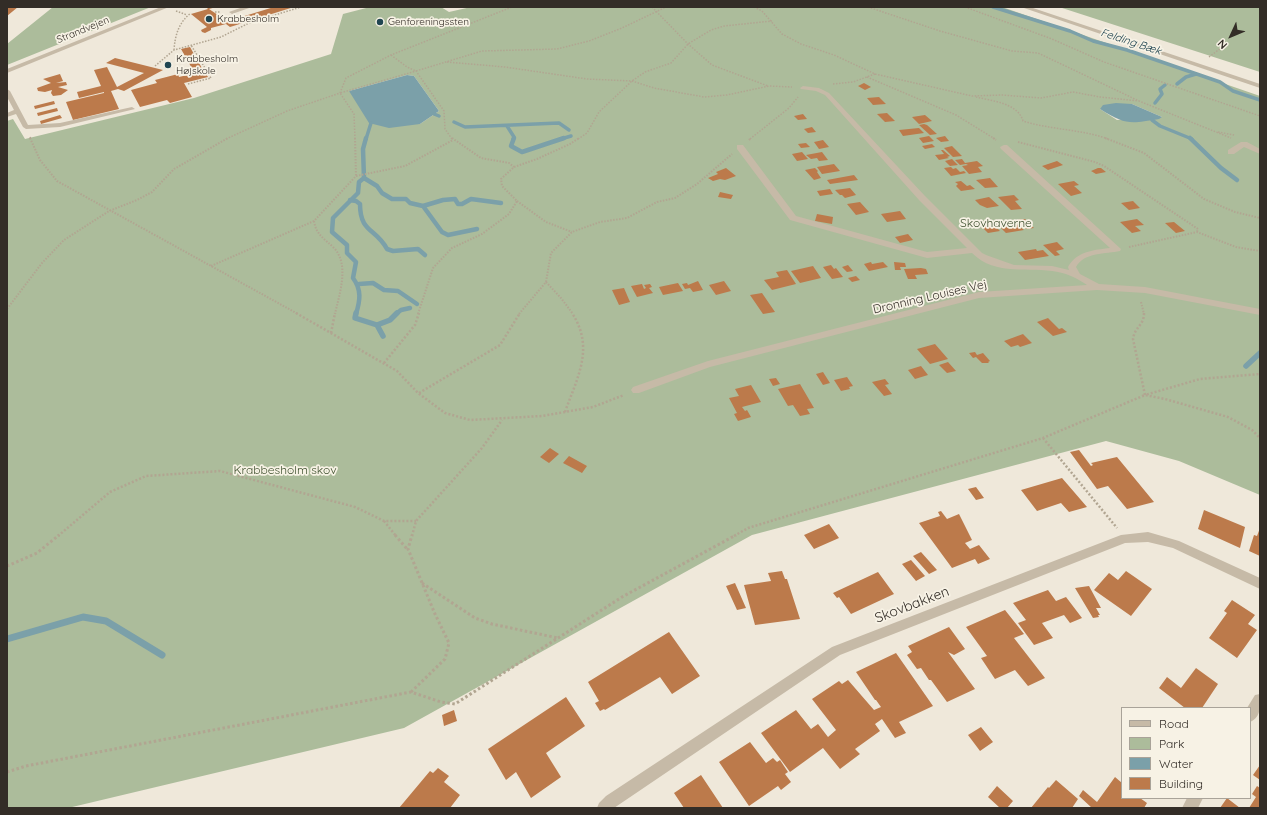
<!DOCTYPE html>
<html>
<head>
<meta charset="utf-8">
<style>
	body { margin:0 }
	#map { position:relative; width:1267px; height:815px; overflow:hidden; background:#efe8da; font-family:Quicksand,sans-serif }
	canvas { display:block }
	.frame { position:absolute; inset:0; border:8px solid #332d27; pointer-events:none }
	.legend { position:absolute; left:1121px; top:707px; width:130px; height:92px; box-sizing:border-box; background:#f7f2e5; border:1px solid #a9a399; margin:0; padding:5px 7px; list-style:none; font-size:12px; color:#332d27 }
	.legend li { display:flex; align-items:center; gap:8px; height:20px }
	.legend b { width:20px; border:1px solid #a9a399 }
	.north { position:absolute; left:1211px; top:16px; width:40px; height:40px; -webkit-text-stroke:3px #f7f2e5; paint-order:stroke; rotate:226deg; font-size:11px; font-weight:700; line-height:16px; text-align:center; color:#332d27 }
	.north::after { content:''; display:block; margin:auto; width:14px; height:18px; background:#332d27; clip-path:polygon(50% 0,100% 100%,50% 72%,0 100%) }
</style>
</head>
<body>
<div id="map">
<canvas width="1267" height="815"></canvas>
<div class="frame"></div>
<ul class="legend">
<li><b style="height:5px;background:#c6baa7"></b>Road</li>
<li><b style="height:11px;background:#acbc9b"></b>Park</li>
<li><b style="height:11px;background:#7ba0a9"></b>Water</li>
<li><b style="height:11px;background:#bc7a4b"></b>Building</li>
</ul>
<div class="north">N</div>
</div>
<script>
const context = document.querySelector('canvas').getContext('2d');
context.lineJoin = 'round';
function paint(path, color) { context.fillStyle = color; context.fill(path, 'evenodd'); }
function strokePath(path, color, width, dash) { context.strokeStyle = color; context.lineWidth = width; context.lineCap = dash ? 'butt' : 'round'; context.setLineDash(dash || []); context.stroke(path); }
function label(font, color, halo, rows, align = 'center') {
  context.font = font + ' Quicksand,sans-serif'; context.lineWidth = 3.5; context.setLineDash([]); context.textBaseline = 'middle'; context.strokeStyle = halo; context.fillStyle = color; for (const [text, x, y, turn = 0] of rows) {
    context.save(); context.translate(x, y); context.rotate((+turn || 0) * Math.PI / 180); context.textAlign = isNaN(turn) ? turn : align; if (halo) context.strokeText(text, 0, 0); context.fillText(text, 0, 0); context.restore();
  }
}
paint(new Path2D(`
	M53,7H151L7,65V44Z
	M370,7H441L449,12L471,7H1002L1260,96V495L1179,461L1106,441L752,535L404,728L68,808H7V121L13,119L25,139L194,98L331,54L343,14ZM407,75L414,76L439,111L420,124L349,91ZM1132,104L1162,117L1117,120L1100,109Z
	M1059,7H1260V72Z`), '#acbc9b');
paint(new Path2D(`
	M407,75L414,76L439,111L420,124L389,128L369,123L349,91Z
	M1116,103L1132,104L1162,117L1159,119C1129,124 1126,125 1100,109L1103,105Z`), '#7ba0a9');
strokePath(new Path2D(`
	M993,7L1070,31L1093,41L1127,50L1220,82L1233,91L1260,100
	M1177,84L1186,77L1196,74
	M1155,103L1162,94L1160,89L1165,85
	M434,114L439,116
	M1152,120L1160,126L1192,139
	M454,122L465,127L559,123L569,130
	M507,126L514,137L513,139
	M366,139L371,123
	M561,139L571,136`), '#7ba0a9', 3.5);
strokePath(new Path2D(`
	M514,138L511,146L522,152L564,138
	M1190,138L1221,168L1237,180
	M364,178L377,186L382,193L392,199H406L410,203L423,206L442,232L448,235L477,229
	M350,200L356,201L360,204C360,233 376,228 387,249L393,251L418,249L425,255
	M423,206L443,200L455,199L458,204H462L471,199L501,203
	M359,284L373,283L384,290L398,291L417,304
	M356,314C360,301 362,290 353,278L356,262L347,253V245L332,232L333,218L358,193L359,182L364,178L363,149L366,138
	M396,314L401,310L410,308`), '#7ba0a9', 4.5);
strokePath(new Path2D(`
	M356,313L355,318L377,325L383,336
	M377,325L390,320L397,313
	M1246,366L1260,353`), '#7ba0a9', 5.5);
strokePath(new Path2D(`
	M7,639L83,617L106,621L162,655`), '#7ba0a9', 7);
paint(new Path2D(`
	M7,7H18L7,16Z
	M206,7H216L209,9L218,15H216L225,22L274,7H294L230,27L226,24L211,28V30L205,33L202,32L201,30L207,27L191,14L208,9Z
	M190,47L203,70L194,72L181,49Z
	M115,58L163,70L124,91L118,89L111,91L119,109L73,120L66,102L104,93V92L79,98L77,92L101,86L94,70L107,67L117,87L144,73L106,63Z
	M204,71L208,77L184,83L192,97L170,103L167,100L140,107L131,90L157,83L155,80L178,74L179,77Z
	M60,74L63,81L56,83L66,82L67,85L58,87L68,90L61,95L53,96L51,93L52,90L45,92L38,91L37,88L51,83L43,79Z
	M864,83L871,87L865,90L858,86Z
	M879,97L886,104L873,105L867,98Z
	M54,101L55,104L35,109L34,106Z
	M57,108L58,111L38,116L37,113Z
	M887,113L895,121L885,122L877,114Z
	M803,114L807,119L798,120L794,116Z
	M60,115L62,118L41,124L40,121Z
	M925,115L932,121L919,124L912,117Z
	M924,124L927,125L937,134L930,135L919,125Z
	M812,127L816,132L808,133L804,129Z
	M919,128L924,133L903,136L899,130Z
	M929,136L934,141L923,143L919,138Z
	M945,136L949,141L941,142L936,138Z
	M823,140L829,147L819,149L814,142Z
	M806,143L810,147L801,148L798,144Z
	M932,144L935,147L925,149L922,146Z
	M952,146L962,156L953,157L944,148Z
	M941,150H943L950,156L947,157L949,158L939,160L935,155L944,154Z
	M802,152L808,159L797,161L792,154Z
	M822,152L828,160L819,161L817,158L811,159L806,155Z
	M952,159L958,165L950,166L945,161Z
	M962,159L965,163L977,161L983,166L978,167L982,172L969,174L962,166L968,165L966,164L960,165L955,160Z
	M1057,161L1063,165L1048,170L1042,166Z
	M834,164L840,171L822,174L817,167Z
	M951,167L953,169L956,168L960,172L964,171L966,173L951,176L944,168Z
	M726,168L736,176L725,180L720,179L713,181L708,178L718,174L716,172Z
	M815,168L818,171L817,172L821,178L814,180L805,170Z
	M1098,168H1101L1106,172L1096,174L1091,171Z
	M854,175L858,180L830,184L827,180Z
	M990,178L998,187L985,188L976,180Z
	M961,181L967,186L970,185L975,189L961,191L956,186L958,184L955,182Z
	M1074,181L1079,185L1074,186L1082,193L1071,196L1058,184Z
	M850,188L856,195L845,198L842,195H840L835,190Z
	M830,189L833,194L820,196L817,191Z
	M720,192L733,195L731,199L718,197Z
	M1014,195L1019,200L1015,201L1022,209L1011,210L998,197Z
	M989,197L999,206L987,208L980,205L975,200Z
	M1133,201L1140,208L1129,210L1121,203Z
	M860,202L869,212L856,215L847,204Z
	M900,211L906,219L887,222L881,214Z
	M817,214L833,217L832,224L815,221Z
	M1025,219L1034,228L1027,229L1017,220Z
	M1137,219L1144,225L1135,226L1141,231L1132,233L1120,222Z
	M990,221L1000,231L988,233L978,223Z
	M1174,222L1185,231L1176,233L1165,223Z
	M1018,225L1024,230L1006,233L1001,228Z
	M908,234L913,240L900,243L895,237Z
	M1057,242L1064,249L1056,251L1060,255L1055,256L1043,245Z
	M1036,249L1037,251L1043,250L1049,256L1025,260L1018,252Z
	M871,262L872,264L883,262L888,267L869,271L864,264Z
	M894,262L905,263L906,267H900L901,270H895Z
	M831,265L834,269L836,268L843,277L832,279L823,267Z
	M848,265L853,271L847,272L842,267Z
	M813,266L821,278L800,283L791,271Z
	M921,268L926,269L928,274L915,275L917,279H908L904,269Z
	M787,270L796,284L772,290L764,280L779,277L776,272Z
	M856,276L860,280L852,282L848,278Z
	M698,281L703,290L693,292L690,288L685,289L682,284L687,283L688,285Z
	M724,281L731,291L716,295L709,285Z
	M678,283L683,291L663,295L659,287Z
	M642,284L644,289L646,288L644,285L650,284L652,287L649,288L653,293L637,297L631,286Z
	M624,288L630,302L619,305L612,290Z
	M762,293L775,312L763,314L750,295Z
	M1048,318L1059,329L1062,328L1067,332L1053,336L1037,322Z
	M1023,334L1032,343L1020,347L1018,345L1011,347L1004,341Z
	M935,344L948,359L930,364L917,349Z
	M975,352L977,355L983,353L990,361L988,362L989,363H982L976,357L973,358L969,353Z
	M948,362L956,371L947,373L939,365Z
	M921,366L928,375L915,379L908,370Z
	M823,372L830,383L823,385L816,374Z
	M847,377L853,386L849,387L850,389L841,391L834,380Z
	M776,378L780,384L773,386L769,379Z
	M885,379L889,384L885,385L892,394L884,396L872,382Z
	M800,384L814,408L807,409L810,414L800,416L793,405L788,406L778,389Z
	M751,385L761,402L742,407L745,411L747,410L751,417L738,421L734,414L737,413L729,398L739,396L735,389Z
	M550,448L559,454L549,463L540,457Z
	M1079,450L1091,466L1093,465L1091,463L1117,457L1154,502L1127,509L1108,486L1097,489L1070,452Z
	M569,456L587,466L582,473L563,463Z
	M1062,478L1087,507L1069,512L1061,503L1037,511L1021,490Z
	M976,487L984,498L976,500L968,489Z
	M1204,510L1245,527L1240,548L1198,529Z
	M941,511L947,519L959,514L972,540L965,543L970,549L979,545L990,559L978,564L975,559L952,568L919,523L940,516L938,512Z
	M829,524L839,538L814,549L804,535Z
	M1260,528V556L1249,551L1254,535L1257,536Z
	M921,552L937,570L929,574L913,556Z
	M911,560L925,576L916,581L902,564Z
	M782,571L785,579H787L800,619L755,625L744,585L771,581L768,573Z
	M1126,571L1152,589L1131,616L1094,590L1109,573L1118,580Z
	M878,572L894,594L851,614L839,597L837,598L833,593Z
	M735,583L746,608L737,610L726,586Z
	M1089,586L1101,608H1096L1100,615H1098L1099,617L1093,618L1075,588Z
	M1048,590L1056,601L1066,597L1082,618L1070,623L1064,615L1042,623L1053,638L1034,645L1018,623L1026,620L1013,603Z
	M1232,600L1255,615L1248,624L1257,630L1237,658L1209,638L1227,613L1224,611Z
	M1005,610L1024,634L1014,638L1045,678L1028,686L1015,670L995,679L981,658L987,656L966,627Z
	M949,627L965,649L954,655L948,652L975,689L947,702L931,680H929L921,668L917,669L907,655L912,652L908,646Z
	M669,632L700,676L672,694L660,677L605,710L604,709L600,711L595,703L599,701L588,682Z
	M896,653L933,706L899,722L906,733L895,738L882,719L875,724L880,731L855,749L860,754L840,769L823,748L790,772L761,733L796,710L811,729L818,724L828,737L836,730L812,699L839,681L842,684L848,680L874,710L881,707L876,700H875L856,672Z
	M1196,668L1218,684L1202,708H1185L1159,688L1167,677L1181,688Z
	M566,697L585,726L546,753L561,777L531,798L516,772L506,780L488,749Z
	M454,710L457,721L444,726L442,715Z
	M981,727L993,742L980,751L968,735Z
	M750,742L766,763L773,758L777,762L780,760L788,772L785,774L791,782L781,790L778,786L749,806L719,762Z
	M1260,765V780L1253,775Z
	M438,768L449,776L444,782L460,795L450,808H399L430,771L433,773Z
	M701,775L723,808H684L674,793Z
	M1115,777L1122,783V798H1140L1147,803L1144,808H1092L1079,796L1083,790L1097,802Z
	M1056,780L1078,799L1072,808H1031L1048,787L1049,788Z
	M997,786L1013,801L1007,808H1000L988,797Z
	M1257,786L1260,788V808H1249L1256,797L1252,794Z
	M1227,798L1240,808H1220Z`), '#bc7a4b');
strokePath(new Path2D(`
	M652,7L688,44L712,65L768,86
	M754,7L762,11L782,34L801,44L834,55L875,74L972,96L1002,95L1041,98L1073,92L1100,97L1139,101
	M868,7L940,31L1012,51L1038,53L1139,101L1231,138
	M965,7L1052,39L1104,62L1260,116
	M176,11L187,15
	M215,12H221
	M174,50C175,35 179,22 191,13
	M391,55L407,67L416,71L482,51L557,49L589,41L622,28L666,7
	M1209,57L1221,48
	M447,62L505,67L587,79L632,81L654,88L704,97L727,95L769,86L792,87
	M155,66L174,50L221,37L249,23L301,7
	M867,77L956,115L995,139
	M188,84L211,78L191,45
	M833,84L853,82L875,74
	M976,97C992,101 1018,103 1023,121C1051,130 1081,129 1108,139
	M1218,132L1234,135
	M30,137L31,139
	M226,139L287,111L340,93L346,78L391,55L512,7
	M355,139L354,114L340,93L416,71L444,111L445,129L452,139
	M578,139L587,133L599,112L632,81L645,72L671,63L688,44L711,30L724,26L772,21
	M750,139L789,108L798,97`), '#b1a591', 1.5, [1.5, 1.5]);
strokePath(new Path2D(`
	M30,138L40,160L57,181L298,314
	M355,138L356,176
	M452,138L481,158L509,163L514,167
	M993,138L996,140
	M1105,138L1144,153L1204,199L1235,212L1260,218
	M749,140L751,138
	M1018,142L1095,162L1104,166L1198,229L1197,232
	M517,201L546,222L572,232
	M314,221C316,235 325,239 334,248C350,265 339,295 335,314
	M1129,247L1197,232L1236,247L1260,251
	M211,266L314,221L356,176L405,166L453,140
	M546,282L561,298L573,314
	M1141,302L1144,314
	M7,309L42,263L64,240L109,211L137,200L152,192L174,169L228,138
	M418,314L433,268L452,248L482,234L509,214L517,201L502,186L501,179L514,167L537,159L570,144L579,138
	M519,314L546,282L551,253L572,232L600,222L627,218L657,202L675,198L697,184L732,154`), '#b1a591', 2, [1.5, 1.5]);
strokePath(new Path2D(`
	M296,313L397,371L418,393L445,413L470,420L542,416L593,407L624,395
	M1144,313C1144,326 1135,326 1133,339L1145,395L1200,379L1260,374
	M331,333L335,313
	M384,363L415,325L419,313
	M419,393L500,345L520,313
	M565,412C577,378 595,348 572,313
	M1043,438L1117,528
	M384,521L396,536
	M58,536L110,492L146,476L220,471L355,507L384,521H416
	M412,536L416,521L482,448L502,420
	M734,536L748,528L1043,438L1145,395L1165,399L1228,417L1252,430L1260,438`), '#b1a591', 2.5, [2, 2]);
strokePath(new Path2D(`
	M395,535L407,549
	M7,566L37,553L59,535
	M422,583L475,618L492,624L558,638
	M411,692L445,659L449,643L435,614L408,549L412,535
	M7,772L26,766L411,692L441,702L455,704L622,597L736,535`), '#b1a591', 3, [2.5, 2.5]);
paint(new Path2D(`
	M7,89L10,91L28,125L60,123L132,107L135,109L60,127L26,129L23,127L16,114L7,117V113L14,110L7,97Z
	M1241,142H1247L1260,149V154L1244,147L1234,154H1228V150Z`), '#c6baa7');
paint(new Path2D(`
	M243,7H252L232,14L229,12Z
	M803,86L819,88L829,93L925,196L982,253L986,255L1014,265L1052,266L1069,270L1068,267C1077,251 1094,250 1110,248L1001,149L1000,147L1004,145H1007L1121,249L1120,251C1106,254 1084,252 1076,267L1080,274L1099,284L1145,287L1260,309V315L1145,293L1097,290L979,298L710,367L639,393H633L631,390L633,387L708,361L979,292L1087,285C1078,279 1069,274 1058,272C1029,266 996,277 972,253L927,258L790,220L737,149V145H743L796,216L927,252L967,248L919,200L825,95L816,91L801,89L800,88Z
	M1148,532L1179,541L1260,578V589L1173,548L1148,542L1125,543L840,655L614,808H597L599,803L606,796L832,647L1121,535Z
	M1260,694C1260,705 1262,717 1250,722V708H1247L1255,695Z
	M1187,798H1203L1198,808H1182Z`), '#c6baa7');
paint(new Path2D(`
	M161,7H169L7,73V69Z
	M1021,7H1030L1260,84V88Z`), '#c6baa7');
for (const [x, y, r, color] of [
	[209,19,4,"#204551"],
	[380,22,4,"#204551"],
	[168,65,4,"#204551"]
]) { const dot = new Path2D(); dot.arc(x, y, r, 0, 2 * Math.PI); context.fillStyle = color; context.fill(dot); strokePath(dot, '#f7f2e5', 1.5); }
label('10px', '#332d27', '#f7f2e5', [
	["Krabbesholm",217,19],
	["Genforeningssten",388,22],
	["Krabbesholm",176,59],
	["Højskole",176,71]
], 'left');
label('10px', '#332d27', '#f7f2e5', [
	["Strandvejen",83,30,-22]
]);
label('italic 11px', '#204551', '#f7f2e5', [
	["Felding Bæk",1131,42,18]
]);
label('12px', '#3d4f2d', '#f7f2e5', [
	["Skovhaverne",996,223],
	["Krabbesholm skov",285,470]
]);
label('12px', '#332d27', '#f7f2e5', [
	["Dronning Louises Vej",930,297,-13]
]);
label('14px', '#332d27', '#f7f2e5', [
	["Skovbakken",912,605,-21]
]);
</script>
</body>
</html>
